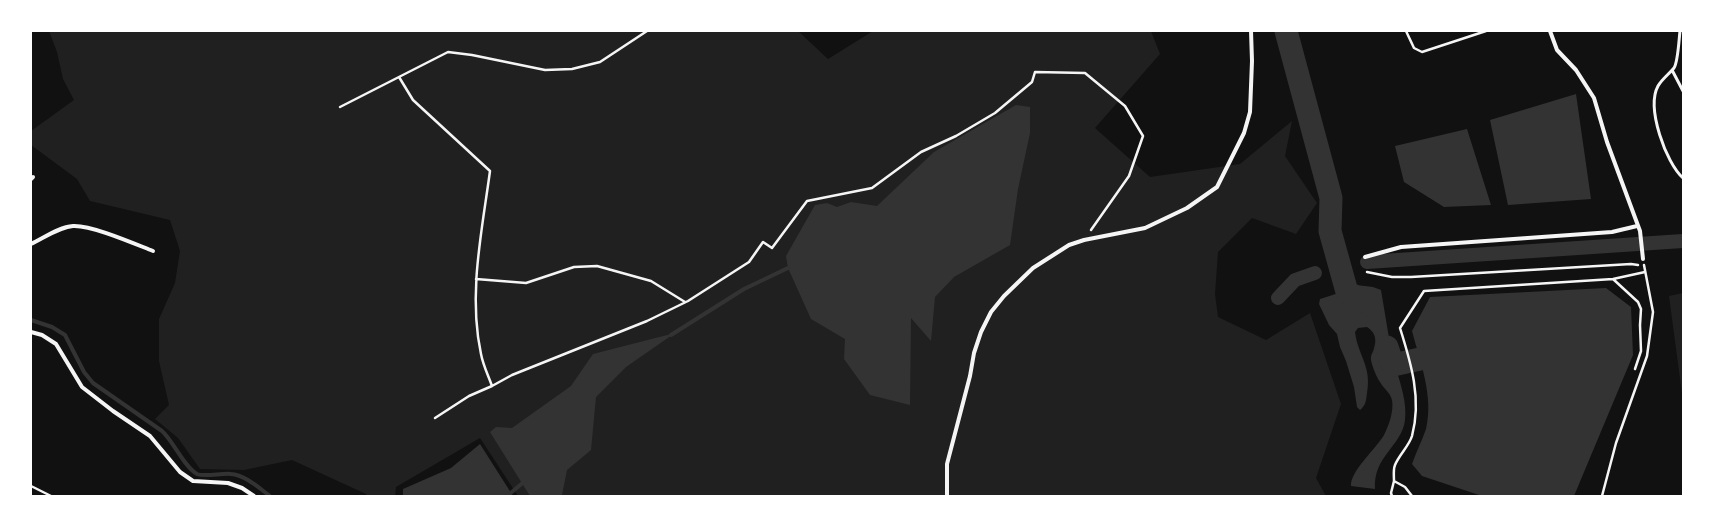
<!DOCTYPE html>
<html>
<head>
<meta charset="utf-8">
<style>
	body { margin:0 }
	#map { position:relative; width:1714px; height:527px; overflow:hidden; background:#111; font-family:Figtree,sans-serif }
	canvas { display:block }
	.frame { position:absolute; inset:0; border:32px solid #fff; pointer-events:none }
</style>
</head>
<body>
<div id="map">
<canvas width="1714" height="527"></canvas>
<div class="frame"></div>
</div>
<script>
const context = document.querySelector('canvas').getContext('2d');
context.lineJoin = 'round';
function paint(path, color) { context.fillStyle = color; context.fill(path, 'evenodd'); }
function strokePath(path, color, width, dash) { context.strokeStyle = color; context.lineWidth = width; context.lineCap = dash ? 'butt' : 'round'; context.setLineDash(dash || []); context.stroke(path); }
paint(new Path2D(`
	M49,31H798L828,59L873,31H1151L1160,54L1095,128L1150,177L1240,164L1292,121L1285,156L1317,203L1296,234L1252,218L1218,252L1215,294L1218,317L1266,340L1310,313L1341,404L1316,478L1326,496H518L480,438L396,487L395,496H367L366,494L292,460L244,470L200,469L178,438L155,419L169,405L159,361V319L175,283L180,251L170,220L90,201L77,179L31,145V131L74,100L63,79L57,52Z
	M1683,293V401L1669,296Z`), '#202020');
paint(new Path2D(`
	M1576,94L1591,199L1508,205L1490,120Z
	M1016,105L1030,107V133L1018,189L1010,245L954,277L935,297L931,341L911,318L910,405L870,395L844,359L845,339L811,319L788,268L786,256L815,205L827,203L837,207L851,202L877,206L934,152Z
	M1467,129L1491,205L1444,207L1404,182L1395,146Z
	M1356,285L1373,287L1381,290L1390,344L1395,358L1404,357L1405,366L1396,369C1401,385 1407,403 1405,420C1402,446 1373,456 1375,489L1351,486C1350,471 1376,449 1384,435C1389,425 1394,411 1392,400C1390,392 1384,389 1380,382C1377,378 1370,362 1371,357C1371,354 1374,351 1374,348C1377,339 1375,332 1367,327L1358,328L1355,332C1358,356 1372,366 1367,393C1366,401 1366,405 1360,410L1357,407L1354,387L1346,361L1340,347L1337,334L1329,325L1319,304L1320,299L1342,292V288Z
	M1606,288L1631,307L1633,355L1574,496H1482L1422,476L1412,464C1416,452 1422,441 1426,429C1434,396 1420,362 1412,331L1430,297Z
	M675,333L626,367L596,397L591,450L567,470L562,495L530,496L490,432L496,427L512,428L571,386L593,354Z
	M480,444L513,496H403V489L451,468Z`), '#333');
strokePath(new Path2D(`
	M31,320L52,327L65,335L84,372L93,383L162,431C174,442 184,467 197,474C204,477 222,473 231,474C245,475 259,488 270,496
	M671,335L744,289L788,268
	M507,496L525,481`), '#333', 4);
strokePath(new Path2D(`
	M1367,262L1683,241
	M1278,298L1295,280L1315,273`), '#333', 14);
strokePath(new Path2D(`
	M1286,31L1331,198L1330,231L1347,292L1371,305
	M1387,347L1393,365L1420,359`), '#333', 23);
strokePath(new Path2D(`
	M1406,31L1414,48L1422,52L1486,31
	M399,77L413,100L490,171C482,231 468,294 481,354C483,365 488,375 492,386L512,375L647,321L688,301L749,262L763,242L772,248L807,201L872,188L921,152L956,136L995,113L1032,82L1035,72L1085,73L1125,106L1143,136L1129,176L1091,230
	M340,107L448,52L472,55L545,70L572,69L600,62L647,31
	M1367,272L1392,277H1411L1631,264L1638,265
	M476,279L526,283L574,267L597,266L651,281L685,302
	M1613,279L1638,302L1641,309L1640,325L1641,351L1635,369
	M435,418L469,396L492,386
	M31,486L51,496
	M1392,496L1391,493L1394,481
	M1412,496L1405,487L1394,481C1394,476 1393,470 1395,465C1399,455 1409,446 1412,436C1422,399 1411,363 1400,328L1424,291L1613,279L1645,272
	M1602,496L1616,443L1647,356L1653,312L1644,265`), '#f5f5f5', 2.5);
strokePath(new Path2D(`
	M1680,31C1679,39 1678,62 1674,68C1669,74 1662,79 1658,86C1646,108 1666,163 1683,178
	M1672,70L1683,91`), '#f5f5f5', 3);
strokePath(new Path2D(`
	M1550,31L1557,50L1576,70L1594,98L1607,142L1640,231L1643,259
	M31,179L33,177
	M31,244C44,238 59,227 73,226C92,225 135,244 153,251
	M1365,257L1401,247L1612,232L1637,226
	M31,332L42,335L56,344L82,387L113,411L150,436L180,472L193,481L228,483L242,488L254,496
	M947,496V464L970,376L974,353L981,332L991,312L1004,296L1033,268L1069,245L1084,240L1145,228L1187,208L1217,187L1244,133L1250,112L1252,61L1251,31`), '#f5f5f5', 4);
</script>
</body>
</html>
